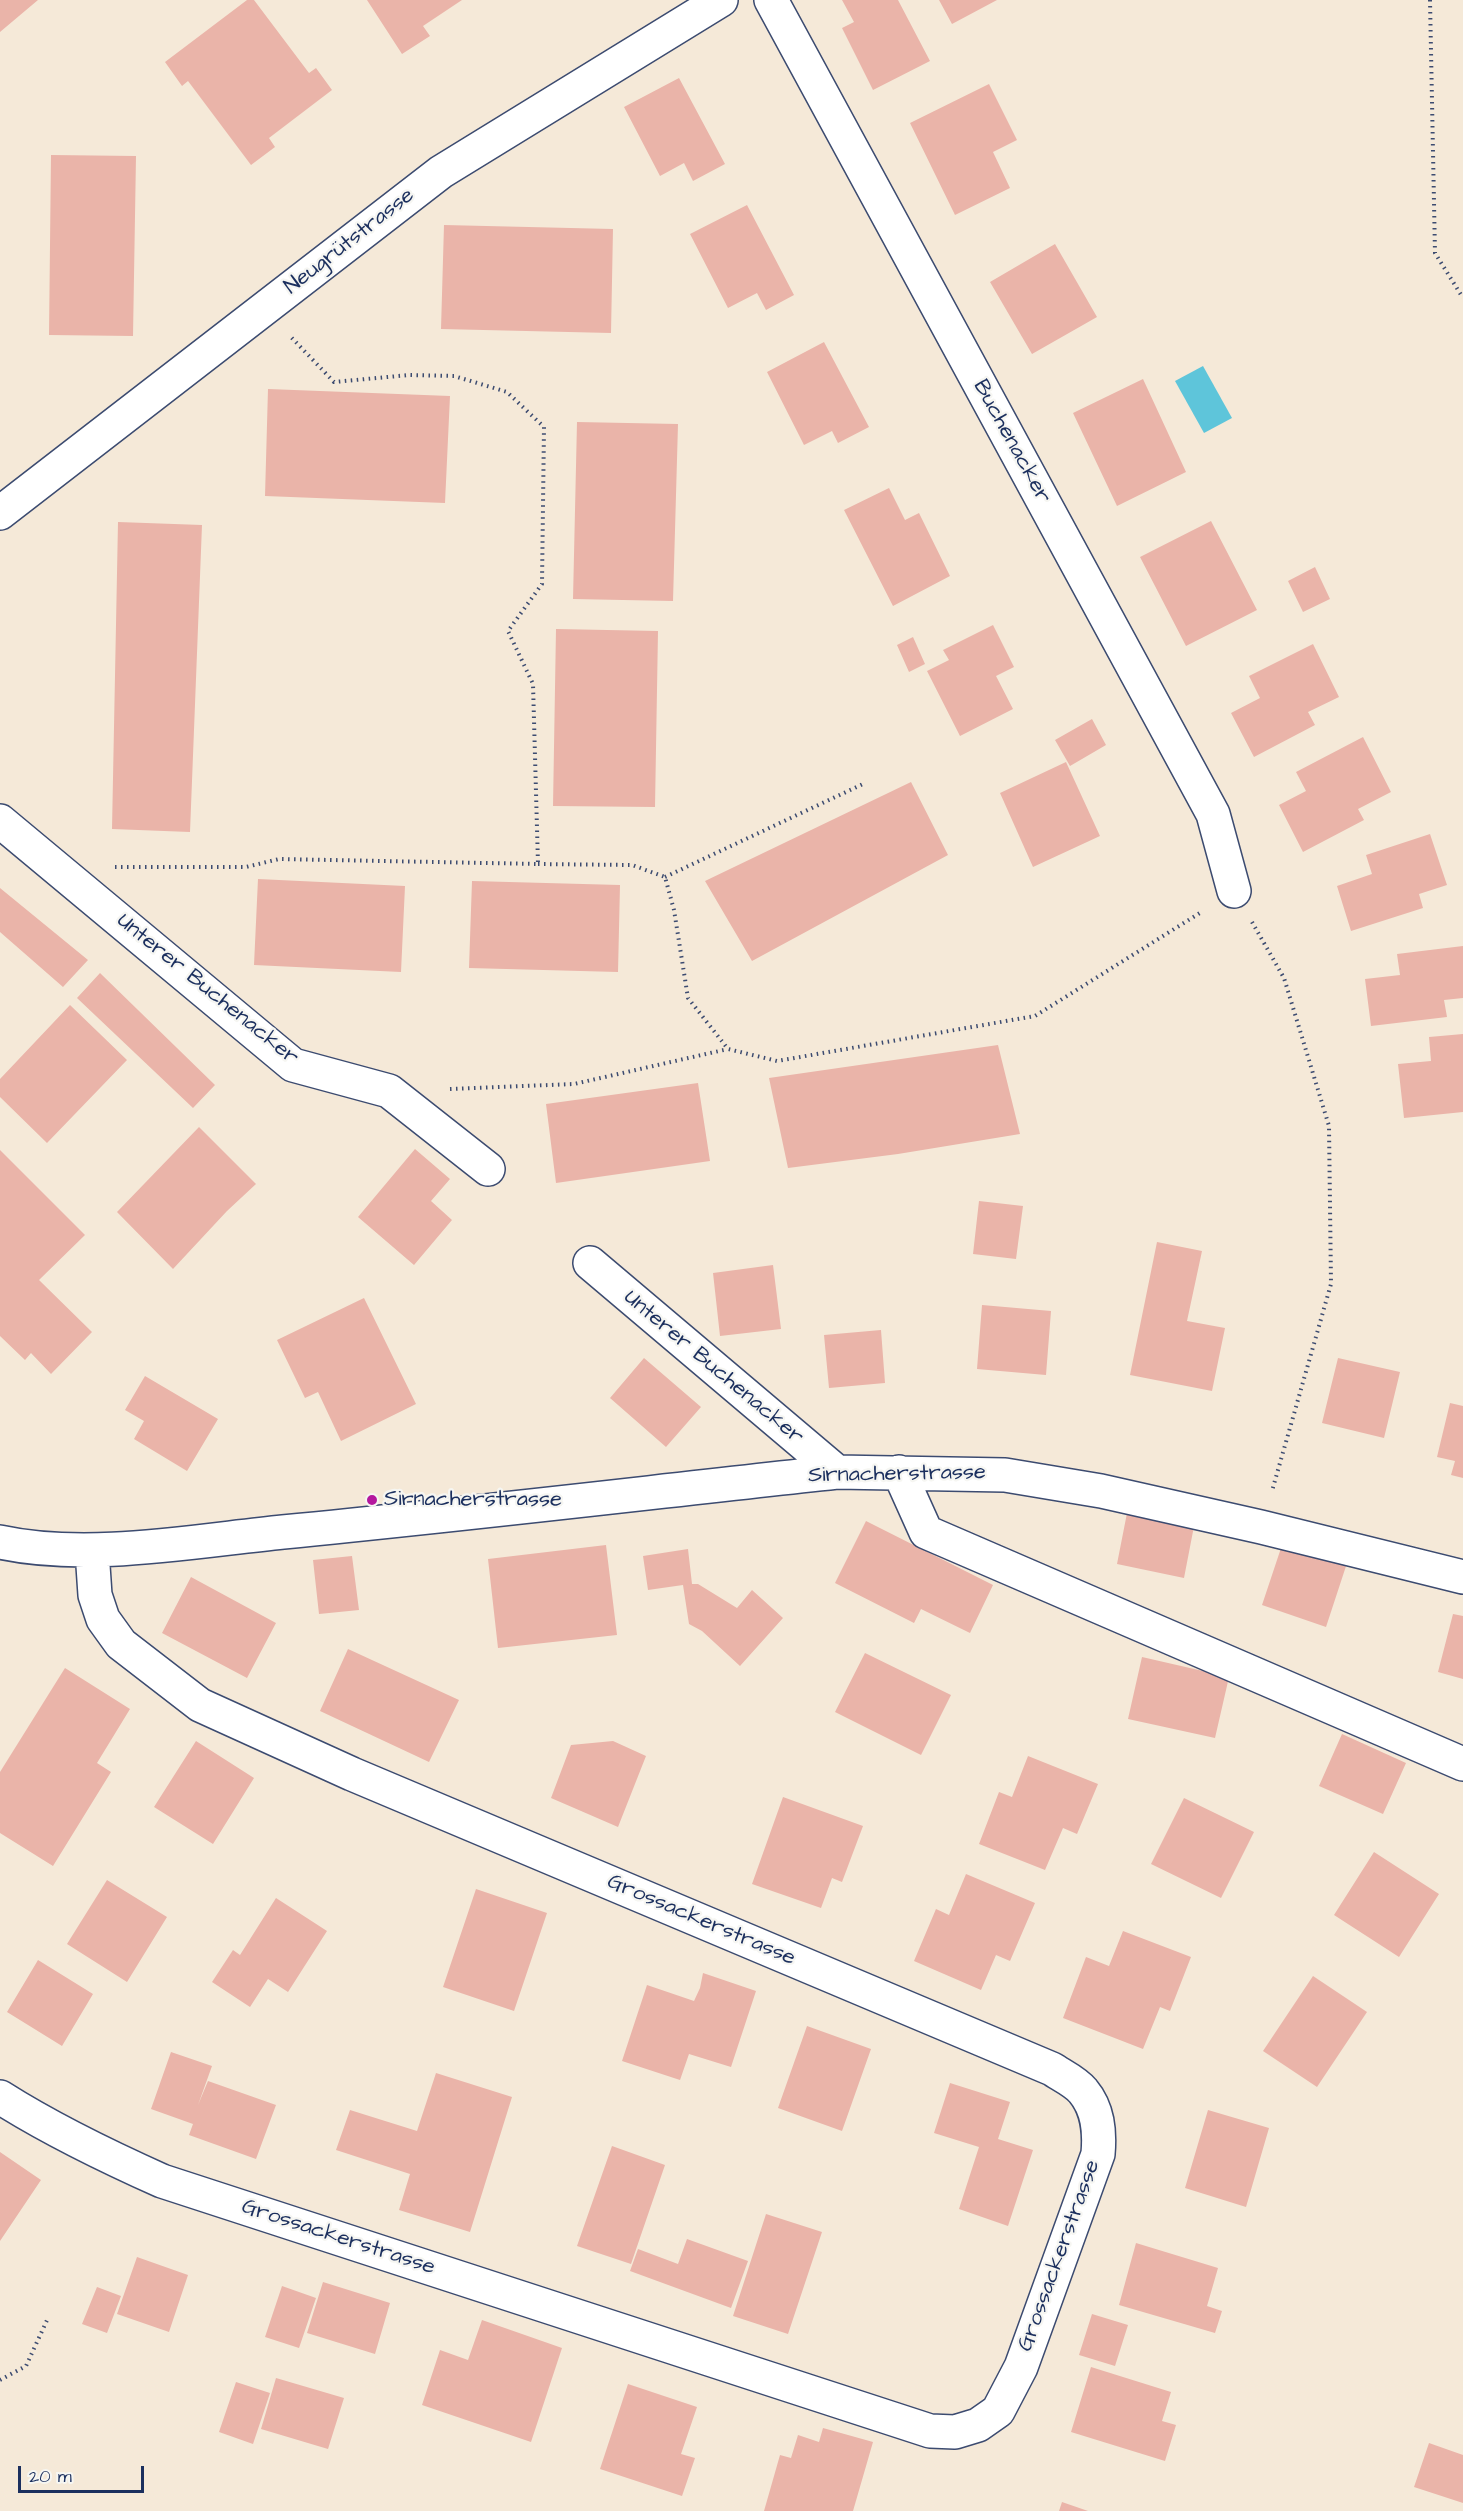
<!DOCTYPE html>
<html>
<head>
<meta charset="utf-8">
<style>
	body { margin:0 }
	#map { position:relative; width:1463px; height:2511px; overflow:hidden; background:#f5e9d8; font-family:"Architects Daughter",sans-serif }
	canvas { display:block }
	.scale { position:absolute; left:18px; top:2466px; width:126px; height:27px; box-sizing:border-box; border:3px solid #1b2f5e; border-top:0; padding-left:8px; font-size:18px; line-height:21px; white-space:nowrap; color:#1b2f5e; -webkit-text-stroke:4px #f6f6f2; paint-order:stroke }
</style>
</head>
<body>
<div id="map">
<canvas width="1463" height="2511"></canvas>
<div class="scale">20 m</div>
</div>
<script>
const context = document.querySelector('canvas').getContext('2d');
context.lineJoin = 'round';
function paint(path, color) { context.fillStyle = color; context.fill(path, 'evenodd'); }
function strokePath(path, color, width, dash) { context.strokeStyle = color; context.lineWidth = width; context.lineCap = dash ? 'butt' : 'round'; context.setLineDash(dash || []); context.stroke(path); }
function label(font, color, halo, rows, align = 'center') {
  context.font = font + ' "Architects Daughter",sans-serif'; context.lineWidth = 4.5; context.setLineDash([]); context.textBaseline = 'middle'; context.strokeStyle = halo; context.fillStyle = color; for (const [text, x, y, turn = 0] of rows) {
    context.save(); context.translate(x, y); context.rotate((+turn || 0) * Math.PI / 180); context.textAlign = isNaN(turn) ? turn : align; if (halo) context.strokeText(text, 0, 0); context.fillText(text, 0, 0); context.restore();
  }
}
paint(new Path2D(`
	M1203,366L1232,418L1204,433L1175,381Z`), '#5ec5da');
paint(new Path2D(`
	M0,0H38L0,32Z
	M247,0H254L309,73L316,68L332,90L269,138L275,147L251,165L188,81L182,86L165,62Z
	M367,0H462L423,26L430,36L402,54Z
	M842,0H898L930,61L873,90L842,28L854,22Z
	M939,0H997L952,24Z
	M679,78L725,164L693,181L684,163L660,176L624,107Z
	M989,84L1017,140L993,152L1010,188L955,215L910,123Z
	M51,155L136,156L133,336L49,335Z
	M747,205L794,295L766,310L757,293L728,308L690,234Z
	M444,225L613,229L611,333L441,329Z
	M1055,244L1097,317L1032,354L990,282Z
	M824,342L869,427L838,443L832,431L804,445L767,372Z
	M1143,379L1186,472L1117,506L1073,413Z
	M268,389L450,396L445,503L265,496Z
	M577,422L678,424L673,601L573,599Z
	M889,488L905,520L919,513L950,576L893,606L844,510Z
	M1211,521L1257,610L1186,646L1140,557Z
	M118,522L202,525L190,832L112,829Z
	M1315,567L1330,599L1303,612L1288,581Z
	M993,625L1014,667L996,676L1013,709L960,736L927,671L949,660L943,650Z
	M556,629L658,631L655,807L553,806Z
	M913,637L925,664L909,672L897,645Z
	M1313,644L1339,697L1308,712L1315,725L1254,757L1231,713L1260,698L1249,676Z
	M1092,719L1106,745L1070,766L1055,740Z
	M1363,737L1391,792L1358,809L1364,820L1303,852L1279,805L1306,791L1296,772Z
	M1066,762L1100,836L1033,867L1000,793Z
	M911,782L948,855L752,961L705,881Z
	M1430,834L1447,885L1419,894L1423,908L1351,931L1337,886L1372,874L1366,855Z
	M258,879L405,886L401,972L254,965Z
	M472,881L620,885L618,972L469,968Z
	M0,888L88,960L63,987L0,932Z
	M1463,946V998L1444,1000L1447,1017L1371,1026L1365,979L1400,975L1397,954Z
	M100,973L215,1085L193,1108L77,998Z
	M70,1005L127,1060L47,1143L0,1097V1079Z
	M1463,1034V1112L1404,1118L1398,1064L1431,1061L1429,1037Z
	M998,1045L1020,1134L898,1154L788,1168L769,1078Z
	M698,1083L710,1161L556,1183L546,1104Z
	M199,1127L256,1184L227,1211L173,1269L117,1212Z
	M415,1149L450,1179L431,1201L452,1220L414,1265L358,1217Z
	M0,1150L85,1235L39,1280L92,1332L51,1374L31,1353L25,1360L0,1336Z
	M979,1201L1023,1206L1016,1259L973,1254Z
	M1157,1242L1202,1251L1187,1321L1225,1328L1212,1391L1130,1375Z
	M773,1265L781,1329L720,1336L713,1273Z
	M364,1298L416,1404L341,1441L318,1392L305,1398L277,1340Z
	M982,1305L1051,1311L1046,1375L977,1369Z
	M881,1330L885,1383L829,1388L824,1335Z
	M644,1358L701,1407L666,1447L610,1398Z
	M1338,1358L1400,1372L1384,1438L1322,1423Z
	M145,1376L218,1419L187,1471L134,1439L144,1421L125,1410Z
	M1450,1403L1463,1406V1478L1451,1475L1455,1461L1437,1457Z
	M1128,1508L1195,1521L1184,1578L1117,1564Z
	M866,1521L993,1585L970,1633L921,1609L914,1623L835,1583Z
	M1284,1539L1348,1560L1326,1627L1262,1605Z
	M606,1545L617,1635L498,1648L488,1559Z
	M688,1549L692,1584H698L737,1608L752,1590L783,1618L740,1666L702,1631L689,1624L683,1585L648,1590L643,1556Z
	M352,1556L359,1610L319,1614L313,1560Z
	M191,1577L276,1623L247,1678L162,1633Z
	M1453,1614L1463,1616V1679L1438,1672Z
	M348,1649L459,1700L429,1762L320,1711Z
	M865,1653L951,1695L921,1755L835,1712Z
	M1142,1657L1229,1677L1215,1738L1128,1719Z
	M65,1668L130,1709L97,1763L111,1772L53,1866L0,1833V1772Z
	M1342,1734L1406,1763L1383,1814L1319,1786Z
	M196,1741L254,1778L213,1844L154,1807Z
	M613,1741L646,1756L618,1827L551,1798L571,1745Z
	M1028,1756L1098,1784L1077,1834L1063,1828L1045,1870L979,1844L999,1792L1012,1797Z
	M783,1797L863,1826L842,1882L832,1878L821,1908L752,1884Z
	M1184,1798L1254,1832L1221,1898L1151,1864Z
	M1374,1852L1439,1894L1399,1957L1334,1915Z
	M966,1874L1035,1903L1010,1961L996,1955L981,1990L914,1961L936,1909L949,1915Z
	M107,1880L167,1917L127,1982L67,1944Z
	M476,1889L547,1913L514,2011L443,1987Z
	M276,1898L327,1931L288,1992L268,1979L250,2007L212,1982L233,1950L240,1955Z
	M1123,1931L1191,1957L1170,2011L1160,2007L1143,2049L1063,2018L1086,1957L1109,1966Z
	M38,1960L93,1994L62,2046L7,2012Z
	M703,1973L756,1991L731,2067L689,2054L680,2080L622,2061L647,1985L694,2001L700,1988Z
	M1313,1976L1367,2012L1317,2087L1263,2051Z
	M807,2026L871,2049L842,2131L778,2108Z
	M171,2052L212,2066L198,2105L208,2081L276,2105L256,2159L189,2135L193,2124L151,2109Z
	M436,2073L512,2097L470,2232L399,2210L410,2174L336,2150L350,2110L417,2131Z
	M950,2083L1010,2102L998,2139L1033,2150L1008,2226L959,2209L979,2147L934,2133Z
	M1208,2110L1269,2128L1246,2207L1185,2188Z
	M612,2146L665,2165L631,2264L577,2246Z
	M0,2152L41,2180L0,2241Z
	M766,2214L822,2232L788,2334L733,2316Z
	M687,2239L748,2261L731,2308L630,2271L638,2249L678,2264Z
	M1136,2243L1218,2268L1207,2306L1222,2311L1215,2333L1119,2305Z
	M137,2257L188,2275L169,2332L117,2314Z
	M323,2282L390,2303L375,2354L307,2333Z
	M282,2286L316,2298L299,2348L265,2337Z
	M97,2287L121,2296L107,2333L82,2324Z
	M1092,2314L1128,2325L1115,2366L1079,2355Z
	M482,2320L562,2348L531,2442L422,2405L440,2350L468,2360Z
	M1091,2367L1171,2392L1162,2421L1176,2425L1165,2461L1071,2432Z
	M276,2378L344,2398L328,2449L261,2429Z
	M236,2382L270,2393L253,2444L219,2432Z
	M628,2384L697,2407L681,2454L695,2458L682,2496L600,2469Z
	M823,2428L873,2442L853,2511H764L780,2455L791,2458L798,2435L819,2442Z
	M1429,2443L1463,2455V2503L1414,2487Z
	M1062,2502L1088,2511H1059Z`), '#eab4a9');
const minor = new Path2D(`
	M771,0L1213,814L1234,891
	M0,513L441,172L721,0
	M0,821L293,1065L389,1091L488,1169
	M590,1263L837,1472
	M899,1472L926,1532L1463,1764
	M0,1542C87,1561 194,1541 283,1532C468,1514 652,1492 837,1472L1005,1475L1101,1491L1261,1527L1463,1577
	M0,2097C52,2130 106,2156 162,2181L930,2431L955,2432L978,2425L998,2411L1021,2367L1098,2154C1100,2131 1098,2109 1083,2091C1076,2082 1061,2075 1052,2069L352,1774L200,1705L121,1644L103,1619L95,1595L92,1551`);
strokePath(minor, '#3c4b70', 36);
strokePath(new Path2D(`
	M1430,0L1435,253L1463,298
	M538,864L632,865L665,877L674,910L688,998L728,1049L777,1061L1035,1016L1203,911
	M115,867H246L279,859L538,864L533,684L508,631L542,584L544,427L507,392L454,376L409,375L334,382L290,336
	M665,877L863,784
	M1252,922L1284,978L1329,1126L1331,1284L1272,1491
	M450,1089L574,1084L728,1049
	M0,2380L26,2366L48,2318`), '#3c4b70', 4, [1.5, 4.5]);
strokePath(minor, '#fff', 33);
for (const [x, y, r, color] of [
	[372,1500,6,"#b5179e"]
]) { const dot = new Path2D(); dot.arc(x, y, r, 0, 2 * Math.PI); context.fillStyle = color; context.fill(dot); strokePath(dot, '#f6f6f2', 2); }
label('22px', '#1b2f5e', '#f6f6f2', [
	["Neugrütstrasse",350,242,-38],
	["Buchenacker",1011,442,61],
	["Unterer Buchenacker",207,990,39],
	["Unterer Buchenacker",713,1368,40],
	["Sirnacherstrasse",897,1475,-1],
	["Grossackerstrasse",701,1921,23],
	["Grossackerstrasse",338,2238,18],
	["Grossackerstrasse",1060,2256,-70]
]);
label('22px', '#1b2f5e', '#f6f6f2', [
	["Sirnacherstrasse",384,1500]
], 'left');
</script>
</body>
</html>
